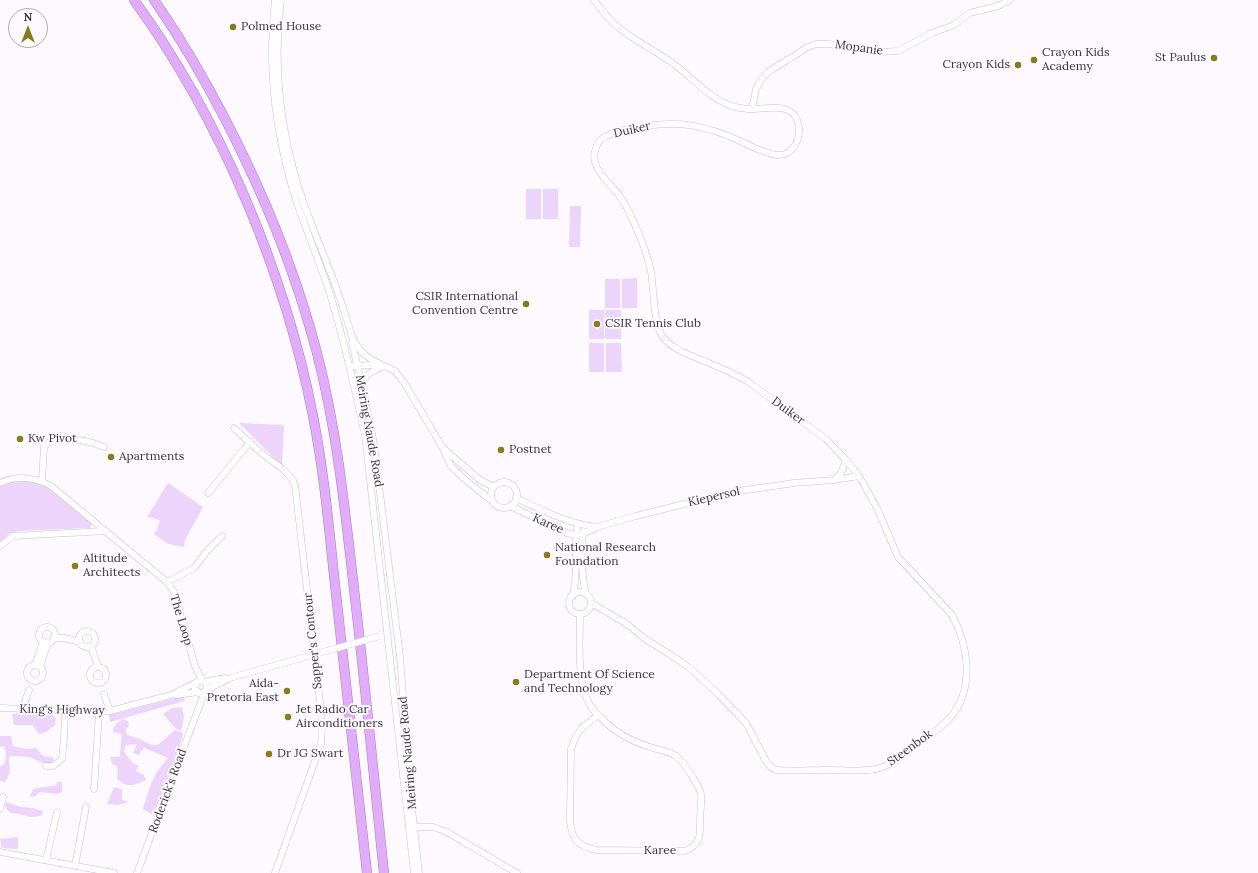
<!DOCTYPE html>
<html>
<head>
<meta charset="utf-8">
<style>
	body { margin:0 }
	#map { position:relative; width:1258px; height:873px; overflow:hidden; background:#fdf9ff; font-family:Lora,serif }
	canvas { display:block }
	.north { position:absolute; left:8px; top:8px; width:40px; height:40px; box-sizing:border-box; background:#fdf9ff; border:1px solid #afabb1; border-radius:50%; rotate:0deg; font-size:11px; font-weight:700; line-height:16px; text-align:center; color:#39353b }
	.north::after { content:''; display:block; margin:auto; width:14px; height:18px; background:#877a1f; clip-path:polygon(50% 0,100% 100%,50% 72%,0 100%) }
</style>
</head>
<body>
<div id="map">
<canvas width="1258" height="873"></canvas>
<div class="north">N</div>
</div>
<script>
const context = document.querySelector('canvas').getContext('2d');
context.lineJoin = 'round';
function paint(path, color) { context.fillStyle = color; context.fill(path, 'evenodd'); }
function strokePath(path, color, width, dash) { context.strokeStyle = color; context.lineWidth = width; context.lineCap = dash ? 'butt' : 'round'; context.setLineDash(dash || []); context.stroke(path); }
function label(font, color, halo, rows, align = 'center') {
  context.font = font + ' Lora,serif'; context.lineWidth = 4; context.setLineDash([]); context.textBaseline = 'middle'; context.strokeStyle = halo; context.fillStyle = color; for (const [text, x, y, turn = 0] of rows) {
    context.save(); context.translate(x, y); context.rotate((+turn || 0) * Math.PI / 180); context.textAlign = isNaN(turn) ? turn : align; if (halo) context.strokeText(text, 0, 0); context.fillText(text, 0, 0); context.restore();
  }
}
paint(new Path2D(`
	M526,189H541V219H526Z
	M543,189H558V219H543Z
	M570,206H581L580,247H569Z
	M637,278V308H622V279Z
	M605,279H620V308H605Z
	M589,310H604V339H589Z
	M605,310H621V339H605Z
	M589,343H604V372H589Z
	M606,343H621L622,372H606Z
	M239,423L284,425L282,466Z
	M29,481L45,485L92,523L90,528L18,531L9,534L0,542V486L10,482Z
	M168,483L203,507L185,540L184,547L168,544L154,534L157,530L160,520L147,517Z
	M183,696L185,701L110,722L109,715Z
	M182,707L184,717L181,731L175,728L163,714L172,708Z
	M41,713L51,715L56,718L55,725L46,732L39,734L32,725H14L12,714Z
	M123,719L128,721L129,726L126,729V734C131,737 136,737 141,740C148,742 150,747 159,744L175,730L183,733L173,768L153,815L143,809C150,787 152,775 168,758L144,748L139,755L133,753L137,744L126,745L124,750C127,757 131,763 139,766L136,771L144,775L146,780C135,786 126,788 117,779L118,771L117,766L112,764L110,757H120C120,749 122,741 121,734L113,732V728L117,723Z
	M0,736H11L13,746L27,749L36,748L43,756L54,758L53,764H45L29,757L9,756L10,773L5,782L0,781V767L5,763L6,753L4,746L0,747Z
	M57,782H62V792L58,794L40,792L35,796L30,797L33,789L43,787L56,786Z
	M114,787L122,789V800L129,802L118,805L107,804Z
	M6,802L21,807L32,808L43,811L42,815C29,820 23,813 10,813L5,807Z
	M18,837V849L2,848L0,839Z`), '#edd4fa');
const minor = new Path2D(`
	M275,0C267,68 276,138 297,203C307,232 319,261 329,291C344,338 354,387 365,435L414,873
	M281,0C272,69 282,141 305,207C315,234 326,260 336,287C342,304 347,321 353,339L352,343L362,385L374,444L400,657L412,809L419,873
	M752,109L756,89L761,80L768,72L808,47L816,44H829L881,52L898,51L932,33L954,25L970,13L998,6L1010,0
	M353,339C361,353 366,357 380,364
	M353,366L369,365L385,366L395,371L405,384L441,445L451,466L464,479L492,501
	M362,385C366,373 372,371 383,367
	M234,428C244,438 254,447 264,455C275,464 290,472 295,485L321,711L322,727L321,744L275,873
	M443,448L480,480L494,487
	M834,480L841,473L846,460
	M42,481L44,447C54,433 91,441 104,447
	M491 495a13 13 0 1 1 26 0a13 13 0 1 1-26 0Z
	M0,483C16,475 35,477 51,486L167,582L174,592L195,666L203,682
	M208,493L250,442
	M516,498C542,510 568,524 597,527
	M510,506L567,533L575,535L583,534L597,527L636,516L732,492L794,483L834,480L859,476
	M583,531C581,552 581,574 586,594
	M0,546L13,536L106,531
	M167,582L194,568L207,551L222,536
	M569 603a11 11 0 1 1 22 0a11 11 0 1 1-22 0Z
	M573,596C575,585 576,575 576,564C576,550 574,538 578,524
	M591,603L624,622L647,640L680,661L691,669L718,694L746,723L767,763L772,768L776,770C793,771 810,770 827,770C843,770 860,772 876,769C889,767 906,753 917,744C929,735 945,726 954,713C974,684 968,645 952,615L898,557L877,508L859,476L846,460L826,439L747,381C733,373 719,367 704,361C690,355 673,350 663,337C653,324 654,289 651,272C647,252 639,234 631,216C628,209 624,202 619,195C609,182 588,167 596,148C597,145 599,141 602,139C613,131 627,129 640,127C678,120 705,125 740,141C751,146 765,154 777,155C795,156 803,135 797,120C791,102 765,109 751,109C746,109 740,108 735,107C711,100 693,79 674,64C660,54 645,46 630,36C616,27 604,14 594,0
	M580,614C580,641 576,683 591,707C593,710 596,713 599,716C613,731 628,740 647,746C657,750 667,750 676,756C683,761 689,771 693,778C696,783 700,788 701,794C702,803 700,813 700,822C700,837 701,844 685,851L596,850C578,846 572,840 570,821L571,749C577,730 583,727 598,715
	M39 635a8 8 0 1 1 16 0a8 8 0 1 1-16 0Z
	M79 639a8 8 0 1 1 16 0a8 8 0 1 1-16 0Z
	M54,638H65L80,642
	M91,646L98,667
	M27 673a8 8 0 1 1 16 0a8 8 0 1 1-16 0Z
	M35,666L43,641
	M40,667L48,642
	M90 675a8 8 0 1 1 16 0a8 8 0 1 1-16 0Z
	M204,682L225,678
	M206,690L230,678L323,652
	M104,694L110,711
	M176,695L198,692
	M0,708L78,711H110L171,695L199,681C210,682 209,694 198,693L195,689L196,684
	M22,709L29,690
	M46,766H53L62,759L64,738L65,711
	M94,789L99,712
	M0,809L3,797
	M411,827H433L445,831L517,873
	M0,852L114,873
	M46,860L57,812
	M75,866L86,807
	M137,873L205,691`);
const highway = new Path2D(`
	M134,0C220,118 285,272 313,416C324,471 329,528 335,585C346,681 357,777 367,873
	M154,0C188,49 217,101 243,155C274,219 299,285 317,353C337,430 345,510 354,589C365,684 374,778 384,873`);
strokePath(minor, '#cac0cf', 7);
strokePath(highway, '#a682b7', 10);
strokePath(minor, '#fff', 6);
strokePath(highway, '#e1acfa', 9);
const minorBridge = new Path2D(`
	M323,652L380,636`);
strokePath(minorBridge, '#cac0cf', 7, []);
strokePath(minorBridge, '#fff', 6);
for (const [x, y, r, color] of [
	[233,27,4,"#877a1f"],
	[1214,58,4,"#877a1f"],
	[1034,60,4,"#877a1f"],
	[1018,65,4,"#877a1f"],
	[526,304,4,"#877a1f"],
	[597,324,4,"#877a1f"],
	[20,439,4,"#877a1f"],
	[501,450,4,"#877a1f"],
	[111,457,4,"#877a1f"],
	[547,555,4,"#877a1f"],
	[75,566,4,"#877a1f"],
	[516,682,4,"#877a1f"],
	[287,691,4,"#877a1f"],
	[288,717,4,"#877a1f"],
	[269,754,4,"#877a1f"]
]) { const dot = new Path2D(); dot.arc(x, y, r, 0, 2 * Math.PI); context.fillStyle = color; context.fill(dot); strokePath(dot, '#fdf9ff', 1.5); }
label('12px', '#39353b', '#fdf9ff', [
	["Polmed House",241,27],
	["Crayon Kids",1042,53],
	["Academy",1042,67],
	["St Paulus",1206,58,"right"],
	["Crayon Kids",1010,65,"right"],
	["CSIR International",518,297,"right"],
	["Convention Centre",518,311,"right"],
	["CSIR Tennis Club",605,324],
	["Kw Pivot",28,439],
	["Postnet",509,450],
	["Apartments",119,457],
	["National Research",555,548],
	["Foundation",555,562],
	["Altitude",83,559],
	["Architects",83,573],
	["Department Of Science",524,675],
	["and Technology",524,689],
	["Aida-",279,684,"right"],
	["Pretoria East",279,698,"right"],
	["Jet Radio Car",296,710],
	["Airconditioners",296,724],
	["Dr JG Swart",277,754]
], 'left');
label('12px', '#39353b', '#fdf9ff', [
	["Mopanie",859,48,8],
	["Duiker",632,130,-13],
	["Duiker",788,411,36],
	["Meiring Naude Road",369,431,80],
	["Kiepersol",714,497,-13],
	["Karee",548,524,24],
	["The Loop",181,620,73],
	["Sapper's Contour",313,641,-96],
	["King's Highway",62,710,1],
	["Steenbok",910,748,-36],
	["Meiring Naude Road",408,753,-95],
	["Roderick's Road",168,791,-70],
	["Karee",660,851]
]);
</script>
</body>
</html>
